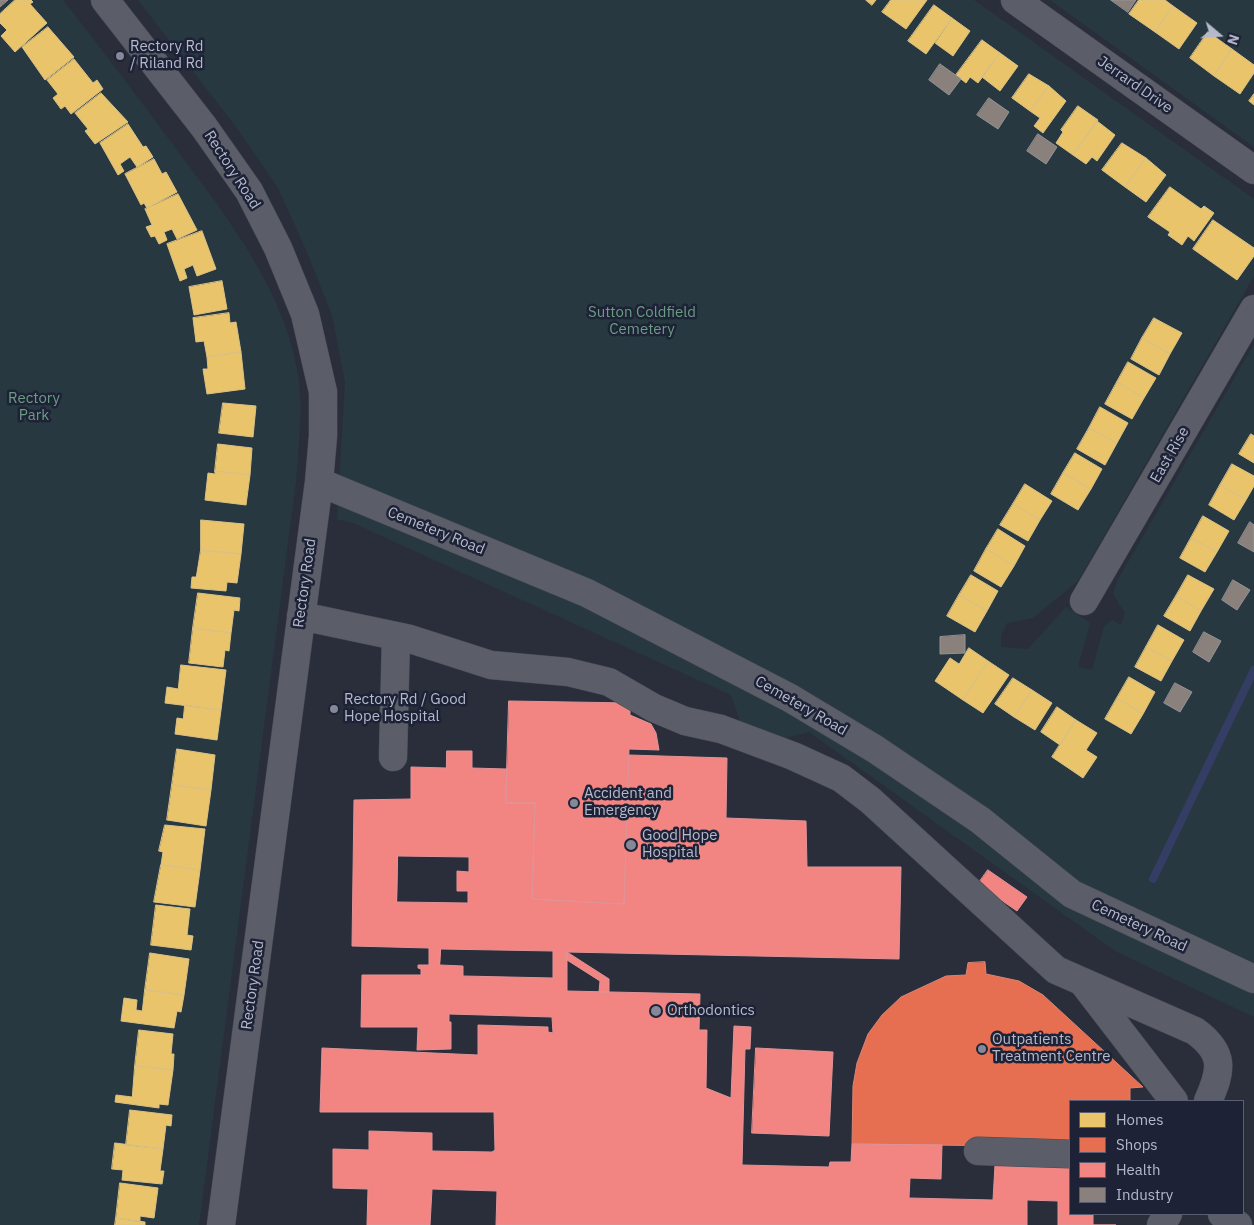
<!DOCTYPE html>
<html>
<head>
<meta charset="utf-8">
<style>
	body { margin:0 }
	#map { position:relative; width:1254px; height:1225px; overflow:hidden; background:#2a2e3b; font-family:"IBM Plex Sans",sans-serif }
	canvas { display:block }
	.legend { position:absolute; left:1069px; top:1100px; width:175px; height:115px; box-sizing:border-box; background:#1d2236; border:1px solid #5a5e72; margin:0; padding:6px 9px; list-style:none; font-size:15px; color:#b5b9cb }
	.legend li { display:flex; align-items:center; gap:10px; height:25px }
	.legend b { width:25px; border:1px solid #5a5e72 }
	.north { position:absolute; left:1194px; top:10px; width:50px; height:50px; -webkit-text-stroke:4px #1d2236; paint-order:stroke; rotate:108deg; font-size:14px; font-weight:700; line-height:20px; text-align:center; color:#b5b9cb }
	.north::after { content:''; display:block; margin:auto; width:18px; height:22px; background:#b5b9cb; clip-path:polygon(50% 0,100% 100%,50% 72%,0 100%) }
</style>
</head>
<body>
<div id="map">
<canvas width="1254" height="1225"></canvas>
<ul class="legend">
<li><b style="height:14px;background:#e9c46a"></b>Homes</li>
<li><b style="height:14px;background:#e76f51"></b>Shops</li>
<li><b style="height:14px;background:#f28482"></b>Health</li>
<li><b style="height:14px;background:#8a817c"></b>Industry</li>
</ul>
<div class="north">N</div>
</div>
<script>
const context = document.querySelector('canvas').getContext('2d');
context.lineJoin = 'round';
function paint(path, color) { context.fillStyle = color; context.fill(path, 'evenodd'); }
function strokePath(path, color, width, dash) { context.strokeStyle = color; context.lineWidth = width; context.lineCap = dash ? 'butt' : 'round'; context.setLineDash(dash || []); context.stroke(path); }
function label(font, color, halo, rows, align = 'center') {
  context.font = font + ' "IBM Plex Sans",sans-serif'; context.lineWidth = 5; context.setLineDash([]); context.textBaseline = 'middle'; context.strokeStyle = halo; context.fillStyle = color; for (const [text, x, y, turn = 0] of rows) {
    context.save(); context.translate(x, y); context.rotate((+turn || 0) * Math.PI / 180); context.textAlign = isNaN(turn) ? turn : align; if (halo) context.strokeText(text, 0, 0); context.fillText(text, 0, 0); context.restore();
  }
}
paint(new Path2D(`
	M0,0H63C104,52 143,104 182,157C232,224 288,296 299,382C303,414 298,449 296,481L199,1225H0Z
	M138,0H974L1254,199V276L1078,581L1033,618L1007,623L1001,635V647L1028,649L1066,607L1090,623L1078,667L1092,670L1104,626L1112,620L1121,625L1125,613L1113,594L1117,581L1254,344V1017L1115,951L809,732L781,739L740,721L731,695L353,523L337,519L345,382L332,315L307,252L277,186L236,127Z
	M1050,0H1254V147Z`), '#273841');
const homes = new Path2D(`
	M15,0H31L33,2L30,4L47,23L15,52L1,36L7,30L0,23V14Z
	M866,0H876L872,5Z
	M891,0H927L906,29L882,12Z
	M1139,0H1165L1173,6L1155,32L1129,14Z
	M934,5L952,18L926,54L908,41Z
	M1173,6L1197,23L1179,49L1155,32Z
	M952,18L970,31L953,56L935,43Z
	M48,27L74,57L45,80L22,47Z
	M1208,32L1232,49L1214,76L1190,58Z
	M982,40L1000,53L978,83L970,77L966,83L956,75Z
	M1232,49L1254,65V73L1240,94L1214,76Z
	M1000,53L1018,66L1000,91L982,77Z
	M74,59L93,83L97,80L103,89L71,114L65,106L61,109L53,98L58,94L47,80Z
	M1029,74L1049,86L1030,111L1012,98Z
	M1049,86L1066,101L1043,133L1034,126L1040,118L1030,111Z
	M101,93L128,122L95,144L85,131L88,129L75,113Z
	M1254,94V105L1249,101Z
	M1078,106L1098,120L1073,155L1056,143L1063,132L1061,130Z
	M1097,121L1115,135L1097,161L1092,157L1086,164L1073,155Z
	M128,124L143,147L146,146L153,157L137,167L130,157L120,164L124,171L118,175L100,143Z
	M1122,143L1146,158L1125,187L1102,170Z
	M1146,158L1166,175L1146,202L1125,187Z
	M154,159L162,174L166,172L177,192L147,208L144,203L141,205L125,174Z
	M1170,187L1201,209L1204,206L1214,213L1194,241L1188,236L1182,245L1168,235L1170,232L1148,217Z
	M178,194L197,230L177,239L172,229L164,232L167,240L159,244L155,236L151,237L146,227L152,225L145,209Z
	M1213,220L1254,248V256L1237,280L1193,249Z
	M202,231L216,269L197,276L193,265L184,269L187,278L180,281L167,244Z
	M222,281L227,309L194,315L189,287Z
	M229,313L230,323L236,322L241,352L207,357L204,341L196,342L193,318Z
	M1154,318L1182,333L1170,354L1142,338Z
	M1142,338L1170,354L1159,375L1131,359Z
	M241,352L245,389L207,394L203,369H208L207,357Z
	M1128,362L1156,378L1144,398L1117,382Z
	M1117,382L1144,398L1132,419L1105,404Z
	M223,403L256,406L253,437L219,433Z
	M1100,407L1128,423L1117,443L1089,428Z
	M1089,428L1117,443L1105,465L1077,449Z
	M1251,434L1254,436V463L1239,454Z
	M218,444L252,448L250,475L215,471Z
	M1075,453L1102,469L1091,489L1063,473Z
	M1232,464L1254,476V486L1246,500L1220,485Z
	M215,471L250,475L246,505L205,500L208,473L215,474Z
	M1063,473L1091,489L1078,510L1051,494Z
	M1025,484L1052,501L1040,520L1013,504Z
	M1220,485L1246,500L1234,520L1209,505Z
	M1013,504L1040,520L1028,541L1000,525Z
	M1203,516L1229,531L1217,552L1191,538Z
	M201,520L244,524L241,554L201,550Z
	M998,529L1025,546L1014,566L986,549Z
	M1191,538L1217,552L1205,572L1180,558Z
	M986,549L1014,566L1001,587L974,571Z
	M201,550L241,554L237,583L227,582L226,591L191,588L192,577H196Z
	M971,575L998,591L987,611L959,595Z
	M1188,575L1214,589L1201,611L1176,596Z
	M198,593L240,598L239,611L234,610L231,633L193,628Z
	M959,595L987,611L975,632L947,616Z
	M1176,596L1201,611L1190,631L1164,616Z
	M1158,625L1184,640L1172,661L1146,647Z
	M193,628L231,633L229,651L225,650L223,667L189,663Z
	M1146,647L1172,661L1161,681L1135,667Z
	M969,648L988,661L963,700L935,681L950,658L959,664Z
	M988,661L1009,675L983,713L963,700Z
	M181,665L226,670L221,710L165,703L167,687L178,689Z
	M1129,677L1155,692L1143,714L1117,698Z
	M1013,678L1032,690L1014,717L995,704Z
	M1032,690L1052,703L1035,730L1014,717Z
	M1117,698L1143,714L1131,734L1105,719Z
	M185,705L221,710L217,740L175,734L177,718L183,719Z
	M1057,707L1076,720L1060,745L1041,732Z
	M1076,720L1097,733L1086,750L1097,757L1083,778L1052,757Z
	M177,749L215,755L211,790L172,785Z
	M172,785L211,790L206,826L167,820Z
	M165,825L205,829L200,870L161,865L163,852L159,851Z
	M161,865L200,870L195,907L154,902Z
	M156,905L190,909L187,935L193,936L191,950L151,945Z
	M150,953L189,959L184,995L145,990Z
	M145,990L184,995L181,1012L177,1011L174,1028L121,1021L124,998L137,1000L136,1010L142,1011Z
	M139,1030L173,1034L171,1054H174L173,1070L135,1066Z
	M135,1066L173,1070L168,1105L159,1104V1108L115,1102L116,1095L132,1097Z
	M130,1110L172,1115L171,1126L166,1125L163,1149L126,1145Z
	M115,1143L163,1149L160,1171H164L162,1184L122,1180L123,1170L112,1169Z
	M120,1183L158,1188L154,1218L140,1216V1222L116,1218Z
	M116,1218L145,1222V1225H115Z`);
paint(homes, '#e9c46a');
strokePath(homes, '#d9c187', 1);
const shops = new Path2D(`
	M985,962L986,974L1019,981L1043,995L1143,1087L1130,1088V1101H1070V1140L1009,1139V1146L852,1144L853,1086L857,1063L868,1034L882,1015L901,997L946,976L966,975L968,963Z`);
paint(shops, '#e76f51');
strokePath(shops, '#d88576', 1);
const health = new Path2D(`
	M509,701L630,703V715L651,724L656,733L659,750L629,749L624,904L532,899L535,803H506Z
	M447,751H472V768L507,769L506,803H535L532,899L624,904L629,755L727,758L726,818L806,821L807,867H901L899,959L567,952V991L700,994L699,1030H707L706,1088L731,1098L734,1026L751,1027L750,1049H745L742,1165L829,1167L830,1162H851L852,1144L942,1145L941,1179L910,1178L909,1198L993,1200L995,1165L1070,1166V1214H1093V1225H1116H1058V1201L1027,1200V1225H496L497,1191L432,1189L430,1225H367L368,1189L333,1188V1149L369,1150V1131L432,1133V1151L492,1152L495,1150L494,1112H320L322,1048L478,1055V1025L548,1027V1032L553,1033L552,1017L449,1014V1022H451V1049L417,1050L418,1027H361L362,975H421V969L418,968V965H429V948L352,946L354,800L411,799V767L446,768ZM398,856L469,857V872L457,871V891H468V903L397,902ZM441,949L553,951V978L463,976V966L440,965Z
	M988,870L1027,897L1017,911L978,884Z
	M567,952L609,979V992H599L600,981L567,960Z
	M756,1048L833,1052L829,1136L752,1133Z`);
paint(health, '#f28482');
strokePath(health, '#e09498', 1);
const industry = new Path2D(`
	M0,0H8L0,7Z
	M1111,0H1136L1128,12Z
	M940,64L961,79L949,95L929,80Z
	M989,98L1009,112L998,129L977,115Z
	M1038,134L1057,147L1046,164L1027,151Z
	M1250,522L1254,525V552L1238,543Z
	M1233,580L1250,590L1237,610L1222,600Z
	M1204,632L1221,641L1209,662L1193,652Z
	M965,635V653L940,654V637Z
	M1175,683L1192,692L1180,712L1164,703Z`);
paint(industry, '#8a817c');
strokePath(industry, '#979294', 1);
strokePath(new Path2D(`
	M1153,879L1254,670`), '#343d63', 8);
const minor = new Path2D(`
	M105,0L204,127L249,191L278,248L305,314L323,392V436L319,482L221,1225
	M1015,0L1254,170
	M319,482L587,593L790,698L875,749L980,820L1072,894L1254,979
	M1084,601L1254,309
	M301,616L410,639L491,665L568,672L609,682L654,708L685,721L721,729L793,756L841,778L870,800L1056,970L1195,1031C1225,1053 1222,1070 1208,1101
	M393,757L396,636
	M1084,984L1174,1101
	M978,1151L1070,1154
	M1222,1214L1238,1225
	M1161,1225L1168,1214`);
strokePath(minor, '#474a53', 29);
strokePath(minor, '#5b5e68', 28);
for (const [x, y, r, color] of [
	[120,56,5,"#848899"],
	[334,709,5,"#848899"],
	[574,803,5,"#848899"],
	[631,845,6,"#848899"],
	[656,1011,6,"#848899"],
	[982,1049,5,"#848899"]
]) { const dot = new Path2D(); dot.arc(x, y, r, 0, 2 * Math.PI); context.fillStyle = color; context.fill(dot); strokePath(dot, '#1d2236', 2); }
label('15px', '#b5b9cb', '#1d2236', [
	["Rectory Rd",130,47],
	["/ Riland Rd",130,64],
	["Rectory Rd / Good",344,700],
	["Hope Hospital",344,717],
	["Accident and",584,794],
	["Emergency",584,811],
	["Good Hope",642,836],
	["Hospital",642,853],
	["Orthodontics",667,1011],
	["Outpatients",992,1040],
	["Treatment Centre",992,1057]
], 'left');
label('15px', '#b5b9cb', '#1d2236', [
	["Jerrard Drive",1135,85,35],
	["Rectory Road",232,170,57],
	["East Rise",1170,455,-60],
	["Cemetery Road",436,531,22],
	["Rectory Road",305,583,-82],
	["Cemetery Road",801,706,30],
	["Cemetery Road",1139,926,25],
	["Rectory Road",253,985,-82]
]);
label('15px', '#6b9d82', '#1d2236', [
	["Sutton Coldfield",642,313],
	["Cemetery",642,330],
	["Rectory",34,399],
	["Park",34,416]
]);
</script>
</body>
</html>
